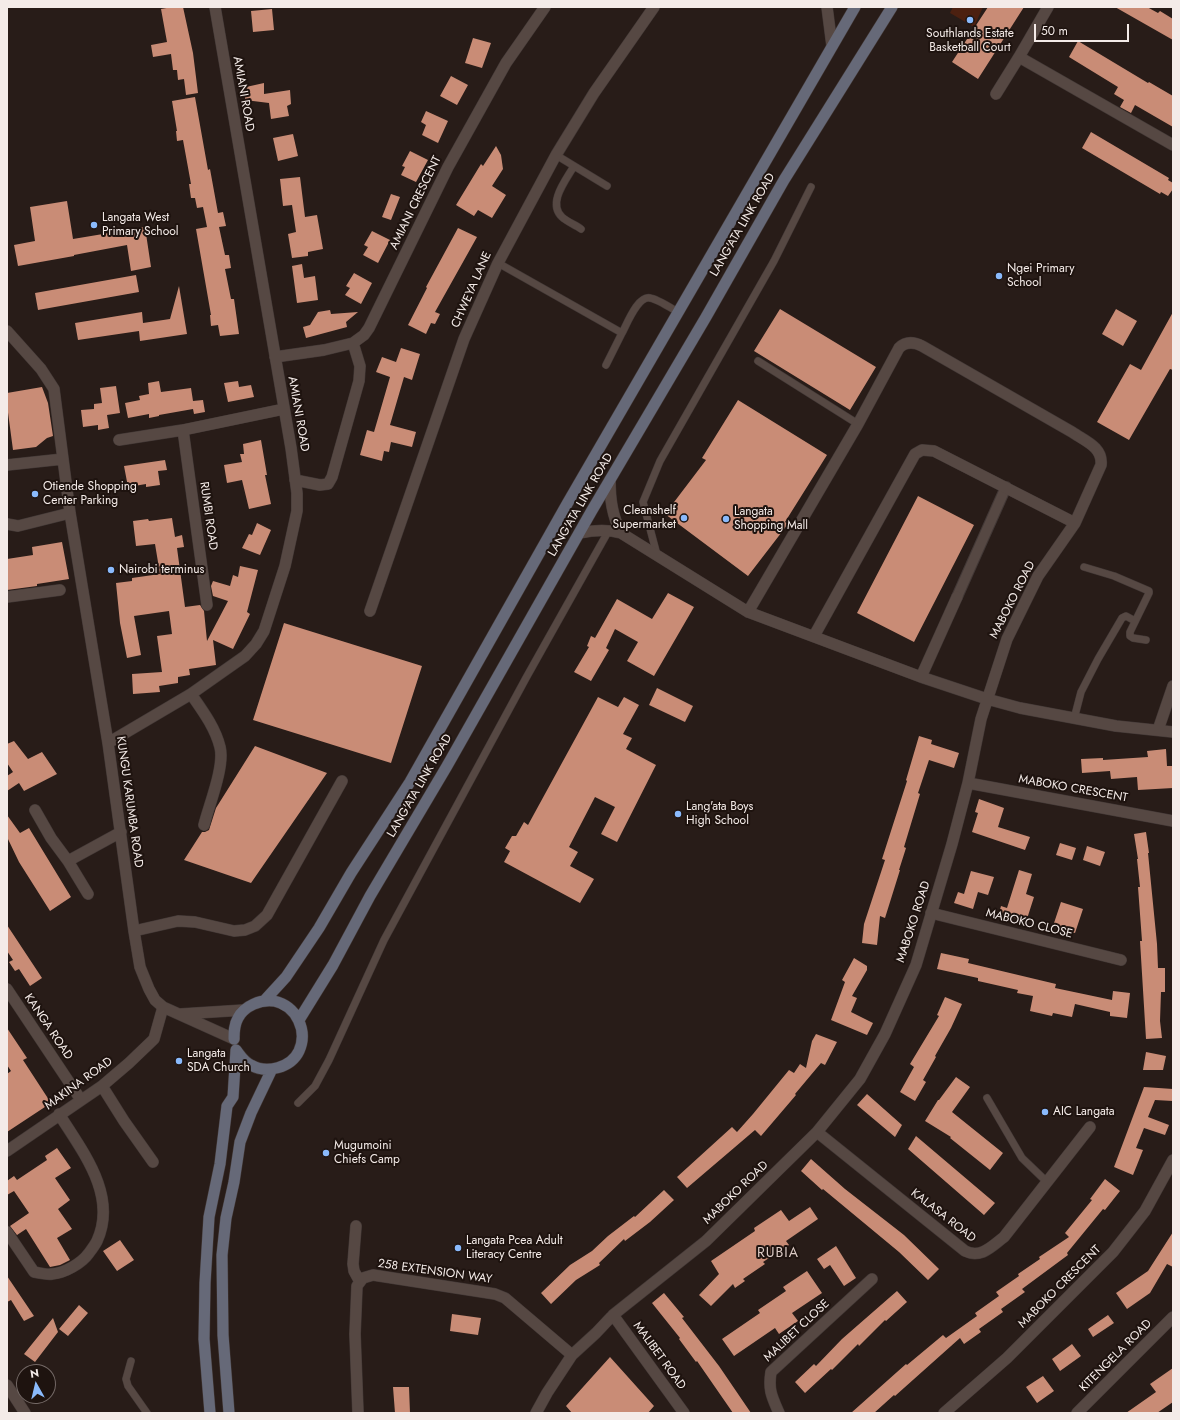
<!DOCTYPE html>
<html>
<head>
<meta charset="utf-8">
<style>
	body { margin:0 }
	#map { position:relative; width:1180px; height:1420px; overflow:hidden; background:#281c18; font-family:Jost,sans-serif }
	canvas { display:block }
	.frame { position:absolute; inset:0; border:8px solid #f4ebe8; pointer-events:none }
	.north { position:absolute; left:16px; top:1364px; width:40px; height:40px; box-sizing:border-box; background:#1e130f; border:1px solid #746966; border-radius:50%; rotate:352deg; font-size:11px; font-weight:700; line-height:16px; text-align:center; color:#f4ebe8 }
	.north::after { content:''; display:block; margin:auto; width:14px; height:18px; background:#8abafc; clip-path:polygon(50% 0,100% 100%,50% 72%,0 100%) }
	.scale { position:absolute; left:1034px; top:24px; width:95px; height:18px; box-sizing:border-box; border:2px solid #f4ebe8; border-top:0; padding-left:5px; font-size:12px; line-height:14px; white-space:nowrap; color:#f4ebe8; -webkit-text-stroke:3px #1e130f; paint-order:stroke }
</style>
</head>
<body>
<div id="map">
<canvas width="1180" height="1420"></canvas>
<div class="frame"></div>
<div class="north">N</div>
<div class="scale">50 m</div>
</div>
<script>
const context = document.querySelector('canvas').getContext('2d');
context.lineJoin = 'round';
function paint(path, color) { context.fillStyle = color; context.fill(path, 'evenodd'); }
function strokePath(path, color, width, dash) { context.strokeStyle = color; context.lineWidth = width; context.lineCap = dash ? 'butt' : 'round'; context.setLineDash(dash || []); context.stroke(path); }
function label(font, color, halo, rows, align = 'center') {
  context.font = font + ' Jost,sans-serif'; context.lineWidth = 4; context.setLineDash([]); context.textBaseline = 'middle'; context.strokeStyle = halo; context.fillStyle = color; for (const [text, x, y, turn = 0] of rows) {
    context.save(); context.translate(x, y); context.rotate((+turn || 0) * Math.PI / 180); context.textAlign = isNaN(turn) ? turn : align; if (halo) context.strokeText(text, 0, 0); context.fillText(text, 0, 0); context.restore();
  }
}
paint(new Path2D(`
	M953,7H983L974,27L950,13Z`), '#4c2010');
paint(new Path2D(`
	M172,7H183L193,53L198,93L186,95L184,79L178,80L177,70H173L171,54L153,57L151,45L167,42L161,9Z
	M988,7H1024L978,79L952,62Z
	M1115,7H1147L1158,13L1160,11L1173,19V40Z
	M272,9L274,30L253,32L251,11Z
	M473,38L491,43L482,68L465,63Z
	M1078,41L1148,83L1149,82L1173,96V127L1135,105L1131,113L1120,107L1124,100L1114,94L1118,87L1069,57Z
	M451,76L468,85L457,105L440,96Z
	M264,83V94L290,90L291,104L287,106L289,116L271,119L269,103L245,100V96H248L246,87Z
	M195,97L208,170L210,169L218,213L223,212L226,226L219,227L225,255H229L231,268L225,269L231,299H234L239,334L220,336L218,325L211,326L210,315H211L196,229L207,227L203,207L197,208L195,198H191L189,184H191L183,140L177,141L176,131H177L172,101Z
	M426,111L448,121L438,143L422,135L426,125L421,122Z
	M1091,132L1169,178L1168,180L1173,183V189L1168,196L1161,192L1160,194L1082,148Z
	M293,134L298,156L278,161L273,138Z
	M496,146L501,155L503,169L492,186L506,195L492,218L478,210L474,216L456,205L481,164L483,166Z
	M410,151L428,160L416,182L401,175L405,167L402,166Z
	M300,177L305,217L317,215L323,249L308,252V256L292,258L288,234L296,232L292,205L283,206L280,179Z
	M391,194L400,197L391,220L382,217Z
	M67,201L73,239L145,227L151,267L131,271L127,245L74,255V256L18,266L14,245L35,241L30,207Z
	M458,228L477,237L435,312L440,314L435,324L431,323L426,334L408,325L427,288L426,287Z
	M372,231L390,240L378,263L363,255L368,247L364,245Z
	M302,264L304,278L315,276L318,300L297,303L292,266Z
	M354,273L372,283L361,304L345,295L350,288L346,286Z
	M136,275L139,292L38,310L35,293Z
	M179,286L187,334L140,341L139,331L78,340L75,323L142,312L143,323L170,319Z
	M780,309L876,367L850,410L754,351Z
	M1116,309L1137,321L1123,346L1102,334Z
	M330,310L331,314L358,312L346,322L347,327L306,338L303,327L310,325L318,312Z
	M1173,312V370L1170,369L1129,440L1097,422L1130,364L1141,370Z
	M401,348L420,354L412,380L404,377L390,425L416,432L412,447L391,442L389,452L384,451L382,461L360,455L367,430L374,432L390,377L376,372L382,357L396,362Z
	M159,381L161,392L191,388L193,401L203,400L205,412L194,414L193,409L159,415V416L149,418V414L128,418L125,403L140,400L139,396L149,394L148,383Z
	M238,381L239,387L251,385L254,397L228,402L224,383Z
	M116,386L120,413L107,415L109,428L98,430V425L83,427L81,410L94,409V404L102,403L100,388Z
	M42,387L48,403L53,436L47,438L36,447L13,450L7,405V393Z
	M738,400L827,455L785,522L788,524L748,576L665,514L706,460L702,458Z
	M261,440L267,475H265L271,504L249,509L242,480L227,483L224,465L242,462L240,454H244L243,444Z
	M165,460L167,470L158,471L160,485L146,487V484L128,487L124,466Z
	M918,496L974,525L914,642L857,613Z
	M172,518L175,537L182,535L184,547L177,548L185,607L200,605L204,611L207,641L228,601L213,596L211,586L213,581L230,586L233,575L238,577L240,566L258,570L247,612L250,614L233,649L213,640L216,665L189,669L190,675L178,677V683L159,686L160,692L133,694L132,674L162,672L157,636L172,634L169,611L134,616L141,655L127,658L120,623L116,583L132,581V578L160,574L155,544L136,546L133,521L148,519L149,521Z
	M257,523L271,530L260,555L242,548L249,534L252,535Z
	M62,542L69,579L37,584V586L7,590V559L33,555L32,547Z
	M668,593L694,607L654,676L627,661L638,642L615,629L606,648L609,650L591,681L574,672L589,647L587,646L591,636L595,638L617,599L652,619Z
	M284,623L422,666L391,763L253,720Z
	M657,688L693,706L685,722L649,705Z
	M598,697L618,707L624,697L639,705L623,734L632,738L626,749L656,765L617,842L601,834L615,807L595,797L569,847L578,852L570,866L594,879L580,903L504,862L510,851L505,848L512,836H516L524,822L528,825Z
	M919,736L932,740L931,744L959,753L954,768L929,760L918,793L920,794L904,847L906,848L899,870H900L885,918L880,916L877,945L862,943L864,924L885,860L882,859L907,781L906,780Z
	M14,741L28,759L42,752L57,774L24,791L19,783L7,791V776L13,772L7,763V744Z
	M255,746L327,773L251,883L184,860L202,832H205L209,830L216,808Z
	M1166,749L1167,766H1173V788L1138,790L1137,777L1111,779L1110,771L1082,773L1081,759L1103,758V760L1148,757L1147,751Z
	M979,799L1004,808L998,827L1030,837L1025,850L972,832L978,813L975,812Z
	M7,815L20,833L29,828L71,897L50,911L19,862L7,837Z
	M1146,832L1149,853H1148L1157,944L1158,968H1165V992H1161L1160,1021L1162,1038L1146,1039L1140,941H1142L1138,887H1140L1137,859H1138L1134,834Z
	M1060,843L1076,848L1072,860L1056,855Z
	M1087,846L1105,852L1100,866L1083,860Z
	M1019,870L1032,874L1026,894L1034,897L1026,922L1012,917L1011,921L998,917L1001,906L1007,908Z
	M971,871L994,877L988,895L978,892L973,909L954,903L958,892L964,894Z
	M1061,902L1083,909L1075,933L1053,926Z
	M7,925L42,978L30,986L19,969L15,971L9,962L13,960L7,951Z
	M941,953L969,959L968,963L1056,984L1055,988L1112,1000L1113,991L1130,993L1127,1018L1110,1016V1012L1075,1004L1072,1017L1053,1013L1052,1016L1030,1011L1033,996L1017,993L1018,990L978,981V978L937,969Z
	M854,958L867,966V970L852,996L857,998L851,1012L873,1023L867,1035L831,1020L845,982L842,980Z
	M945,997L962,1004L951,1028L935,1056L936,1057L923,1080L926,1082L915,1101L900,1092L914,1067L910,1064L939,1016L937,1015Z
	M7,1028L27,1058L23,1060L51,1103L7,1132V1074L11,1071L7,1065Z
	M816,1034L837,1042L825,1065L821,1063L795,1094L796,1095L761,1136L755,1130L687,1188L677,1177L732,1127L737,1132L753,1114L789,1070L794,1073L800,1064L806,1068L812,1041Z
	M1146,1052L1166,1056L1163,1070H1143Z
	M956,1077L970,1087L952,1112L1003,1153L990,1170L950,1138L951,1137L925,1121L938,1100H939Z
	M1144,1087L1173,1089V1101L1155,1100L1148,1117L1169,1125L1165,1135L1144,1128L1136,1148L1143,1150L1133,1175L1114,1167Z
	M867,1094L902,1125L895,1137L857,1105Z
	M916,1136L995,1203L984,1215L908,1149Z
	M57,1148L71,1168L55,1178L70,1200L58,1209L72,1229L57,1238L70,1260L60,1265L50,1267L26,1229L17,1235L10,1226L29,1213L14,1191L7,1195V1181L14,1176L17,1180L47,1160L45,1156Z
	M811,1159L845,1189L904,1235L939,1269L928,1280L899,1252L823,1189L822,1190L801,1171Z
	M1105,1179L1120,1191L1105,1210L1103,1209L1067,1253L1068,1255L1022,1289L1025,1292L1001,1309L1003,1312L979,1329L981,1332L964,1344L960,1338L895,1396L894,1395L874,1413H851L906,1364L907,1365L943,1335L946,1338L977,1316L975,1313L999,1296L996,1292L1019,1276L1018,1274L1040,1259L1039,1257L1069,1237L1065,1233L1092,1200L1090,1199Z
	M664,1190L674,1200L650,1222L625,1241L624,1239L599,1263L600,1265L576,1280L551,1304L541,1293L570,1265L592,1251L608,1236L634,1216L635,1217Z
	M810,1207L818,1219L786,1241L789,1245L763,1262L765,1264L743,1279L745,1281L735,1288L733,1284L711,1306L699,1295L719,1274L711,1261L755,1231L754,1228L781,1210L789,1221Z
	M1173,1232V1267L1167,1264L1150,1293L1127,1309L1116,1293L1148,1271Z
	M120,1240L134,1260L117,1271L103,1251Z
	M836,1246L856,1278L844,1286L830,1265L824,1269L817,1259Z
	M807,1271L822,1293L792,1313L798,1321L779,1334L775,1328L734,1356L722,1339L760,1313L758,1310L786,1291L783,1287Z
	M7,1276L34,1316L24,1321L11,1300L7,1302Z
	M897,1291L907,1302L886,1321L885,1320L859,1346L858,1344L832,1370L831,1369L805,1393L795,1382L814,1364L816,1366L842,1339Z
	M664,1293L684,1317L682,1318L719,1366L751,1413H733L697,1361L696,1362L679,1339L680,1338L652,1303Z
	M79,1305L88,1313L68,1336L59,1329Z
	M452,1314L481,1318L478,1335L450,1331Z
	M1108,1315L1114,1323L1093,1337L1088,1329Z
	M53,1318L58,1332L35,1362L24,1354Z
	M1072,1344L1081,1356L1060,1371L1052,1359Z
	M610,1357L654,1406L648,1413H572L566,1406Z
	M1173,1368V1402L1157,1413H1126L1156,1392L1150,1384Z
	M1043,1376L1054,1391L1037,1403L1026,1387Z
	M393,1387H409L410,1413H395Z`), '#c98c76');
const service = new Path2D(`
	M556,155L607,186
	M574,166C566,180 547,203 562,217C567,222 576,225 581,229
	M498,263L622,333C627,324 638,295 650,298C657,299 671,308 678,312
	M758,361L858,424
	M606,365L622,333
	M657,555L643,502L660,461L774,261L811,187
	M1084,567L1114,576L1149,591V593L1130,632V636L1133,638L1146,640
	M1074,719L1081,692L1098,659L1122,618L1126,616L1135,621
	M987,1098L1022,1158L1047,1182
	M298,1103L315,1086L329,1060L384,940L526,678L609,530
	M131,1361L126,1379L128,1386L147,1413`);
const pedestrian = new Path2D(`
	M957,597L1006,487`);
const minor = new Path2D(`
	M827,7L832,46
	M1019,57L1173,145
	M996,94L1019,57L1048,7
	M7,331L41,369L54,389L63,459
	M275,357L324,350L353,343L364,335L369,328L448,167L506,63L545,7
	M183,430L207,605
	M119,440L183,430L284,409
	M7,465L63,459L70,513L108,743L134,931L140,967L149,989L155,1000L163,1007L234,1039
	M295,480L320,485L328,484L332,477L359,381L360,366L353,343
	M610,480C610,499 612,515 621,533
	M7,524L18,526L70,513
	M580,533C594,530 607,529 621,533L748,612L921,677L987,699L1020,708L1116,726L1173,732
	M7,597L60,590
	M370,611L464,339L498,263L556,155L594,93L654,7
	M814,636L915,454L922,450L934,451L1075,523
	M921,677L957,597
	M191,694C202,710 215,727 220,747C225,766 209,805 204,825
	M1158,730L1173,686
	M108,743L191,694L245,656L256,644L264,631L285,566L297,511V493L291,448L215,7
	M968,783L1173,821
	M35,810L51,838L68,861L121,832
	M68,861L88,894
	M931,913L1121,960
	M134,931L178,921L195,922L234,931L245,930L255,926L267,915L342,781
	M7,989L81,1100
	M181,1014L244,1010
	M102,1086L124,1121L153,1162
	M817,1132L965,1251C981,1259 992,1246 1004,1237L1090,1127
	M7,1151L102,1086L129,1063L154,1039L163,1007
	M356,1226L353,1264L354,1271L360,1282
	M7,1232L34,1272C40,1273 47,1275 52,1274C65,1273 82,1263 89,1253C92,1249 95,1245 97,1241C118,1195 82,1151 59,1114
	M613,1315L684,1413
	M7,1385L25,1413
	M358,1413L355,1334L357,1286L363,1278L373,1275L495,1294L505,1298L572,1355
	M536,1413L547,1393L572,1355L596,1333L613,1315L706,1241L817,1132L860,1079L885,1034L916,965L952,844L968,783L981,719L1007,639L1038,576L1075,523L1101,465C1103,447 1085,441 1072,432L922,346C914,342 906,341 899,348L858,424L748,612
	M779,1413C772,1397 768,1390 771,1372L872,1279
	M944,1413L1007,1358L1113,1252L1145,1211L1173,1160
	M1077,1413L1173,1317`);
const secondary = new Path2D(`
	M264,1001L286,977L319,928L351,873L410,782L567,504L855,7
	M299,1020L333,965L370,896L447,766L591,512L706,317L784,180L892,7
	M234,1039C234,1032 234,1025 238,1018C244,1006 261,999 274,1001C297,1006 308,1031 299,1051C291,1068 266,1074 251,1065C244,1062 240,1055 236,1050
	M210,1413L204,1339L205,1283L209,1217L220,1164L227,1106L233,1097L236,1050
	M229,1413L223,1335L222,1255L226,1218L234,1182L240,1142L251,1113L272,1069`);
strokePath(service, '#423836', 8);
strokePath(pedestrian, '#423836', 12);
strokePath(minor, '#423836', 12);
strokePath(secondary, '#423836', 12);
strokePath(service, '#564843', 7);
strokePath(pedestrian, '#564843', 10);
strokePath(minor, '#564843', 11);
strokePath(secondary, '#666978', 11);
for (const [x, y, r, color] of [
	[970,20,4,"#8abafc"],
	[94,225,4,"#8abafc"],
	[999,276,4,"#8abafc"],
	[35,494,4,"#8abafc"],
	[684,518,4,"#8abafc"],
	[726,519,4,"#8abafc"],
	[111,570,4,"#8abafc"],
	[678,814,4,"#8abafc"],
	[179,1061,4,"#8abafc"],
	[1045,1112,4,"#8abafc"],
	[326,1153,4,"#8abafc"],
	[458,1248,4,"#8abafc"]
]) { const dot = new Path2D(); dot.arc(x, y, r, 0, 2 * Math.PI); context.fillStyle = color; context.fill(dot); strokePath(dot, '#1e130f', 1.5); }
label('12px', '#f4ebe8', '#1e130f', [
	["Southlands Estate",970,34,"center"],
	["Basketball Court",970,48,"center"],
	["Langata West",102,218],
	["Primary School",102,232],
	["Ngei Primary",1007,269],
	["School",1007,283],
	["Otiende Shopping",43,487],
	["Center Parking",43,501],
	["Cleanshelf",676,511,"right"],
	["Supermarket",676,525,"right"],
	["Langata",734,512],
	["Shopping Mall",734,526],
	["Nairobi terminus",119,570],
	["Lang'ata Boys",686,807],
	["High School",686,821],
	["Langata",187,1054],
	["SDA Church",187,1068],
	["AIC Langata",1053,1112],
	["Mugumoini",334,1146],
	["Chiefs Camp",334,1160],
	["Langata Pcea Adult",466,1241],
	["Literacy Centre",466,1255]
], 'left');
label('12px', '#f4ebe8', '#1e130f', [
	["AMIANI ROAD",243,94,80],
	["AMIANI CRESCENT",416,203,-64],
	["LANG'ATA LINK ROAD",743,225,-60],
	["CHWEYA LANE",472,290,-66],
	["AMIANI ROAD",298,414,80],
	["LANG'ATA LINK ROAD",581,505,-60],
	["RUMBI ROAD",208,516,82],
	["MABOKO ROAD",1013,600,-63],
	["LANG'ATA LINK ROAD",420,786,-60],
	["MABOKO CRESCENT",1073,789,10],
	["KUNGU KARUMBA ROAD",129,802,82],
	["MABOKO ROAD",914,922,-72],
	["MABOKO CLOSE",1029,924,14],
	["KANGA ROAD",48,1027,56],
	["MAKINA ROAD",79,1084,-36],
	["MABOKO ROAD",736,1193,-44],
	["KALASA ROAD",943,1216,38],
	["258 EXTENSION WAY",435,1272,8],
	["MABOKO CRESCENT",1060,1287,-45],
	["MALIBET CLOSE",797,1331,-43],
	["MALIBET ROAD",659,1356,54],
	["KITENGELA ROAD",1116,1356,-45]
]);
context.letterSpacing = '1px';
label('14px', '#dccbc5', '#1e130f', [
	["RUBIA",778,1254]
]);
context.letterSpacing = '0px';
</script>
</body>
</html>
